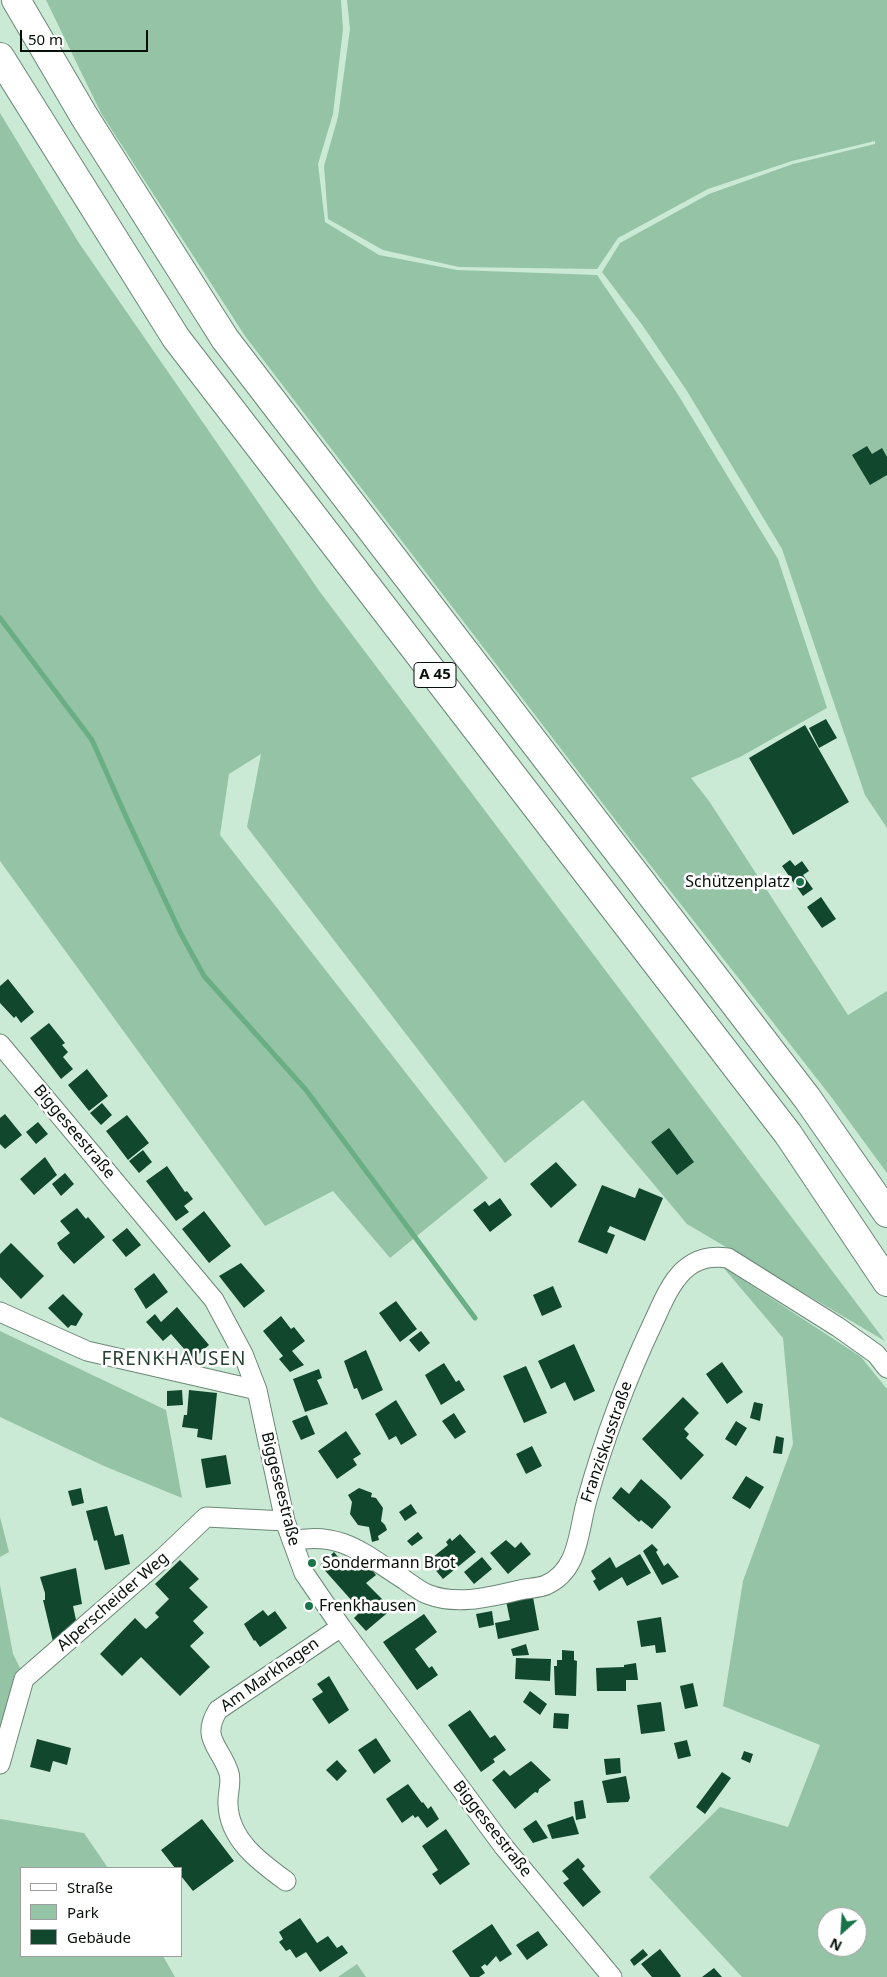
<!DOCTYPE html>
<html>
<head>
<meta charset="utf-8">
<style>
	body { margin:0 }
	#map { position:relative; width:887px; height:1977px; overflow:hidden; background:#caead5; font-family:"Noto Sans",sans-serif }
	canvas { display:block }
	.legend { position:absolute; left:20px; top:1867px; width:162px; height:90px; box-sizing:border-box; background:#fff; border:1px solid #9b9f9d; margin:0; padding:6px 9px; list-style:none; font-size:15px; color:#061009 }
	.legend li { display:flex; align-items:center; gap:10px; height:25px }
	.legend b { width:25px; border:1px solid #9b9f9d }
	.north { position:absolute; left:817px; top:1907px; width:50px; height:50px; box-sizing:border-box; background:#fff; border:1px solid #9b9f9d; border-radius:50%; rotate:206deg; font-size:14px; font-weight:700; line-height:20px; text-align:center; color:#061009 }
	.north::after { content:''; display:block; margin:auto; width:18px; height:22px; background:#1a7449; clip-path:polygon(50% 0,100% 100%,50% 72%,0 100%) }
	.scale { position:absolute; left:20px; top:30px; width:128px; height:22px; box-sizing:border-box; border:2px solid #061009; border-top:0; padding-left:6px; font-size:15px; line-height:18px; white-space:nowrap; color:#061009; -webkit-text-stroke:4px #fff; paint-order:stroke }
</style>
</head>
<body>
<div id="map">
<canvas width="887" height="1977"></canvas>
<ul class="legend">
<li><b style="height:6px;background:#fff"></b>Straße</li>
<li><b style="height:14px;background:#95c3a6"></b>Park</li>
<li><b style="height:14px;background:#11482d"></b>Gebäude</li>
</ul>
<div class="north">N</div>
<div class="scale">50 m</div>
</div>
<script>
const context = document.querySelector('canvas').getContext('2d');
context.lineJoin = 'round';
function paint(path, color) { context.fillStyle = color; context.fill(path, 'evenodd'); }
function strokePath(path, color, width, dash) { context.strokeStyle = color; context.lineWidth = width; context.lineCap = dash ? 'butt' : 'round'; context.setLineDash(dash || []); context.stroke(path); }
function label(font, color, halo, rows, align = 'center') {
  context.font = font + ' "Noto Sans",sans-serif'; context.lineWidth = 5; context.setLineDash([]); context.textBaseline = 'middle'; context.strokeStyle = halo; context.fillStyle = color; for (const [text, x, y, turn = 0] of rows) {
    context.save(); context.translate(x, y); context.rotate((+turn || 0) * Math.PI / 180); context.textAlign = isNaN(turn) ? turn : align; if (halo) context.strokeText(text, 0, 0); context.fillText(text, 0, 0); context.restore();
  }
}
paint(new Path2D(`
	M46,0H341L343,29L333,114L318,164L325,222L379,255L457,270L597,275L677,393L778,559L827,708L740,757L691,778L709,801L848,1015L887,991V1173L832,1098L633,843L245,336L101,113Z
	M347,0H887V828L865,795L782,549L687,391L643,326L602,272L620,243L709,194L793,164L875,144V141L792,161L708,189L618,238L597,269L459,267L383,250L328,219L324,166L338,117L350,29Z
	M0,113L79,243L320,592L885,1341L687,1224L583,1100L505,1163L247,827L261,754L229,774L220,835L488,1178L390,1258L333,1191L265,1226L0,861Z
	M722,1266L861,1357L887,1389V1977H742L649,1877L720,1807L788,1827L820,1745L723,1706L743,1581L793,1444L783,1338ZM827,1917H857V1947H827Z
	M0,1331L166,1410L182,1498L104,1466L0,1417Z
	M0,1517L9,1552L0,1557Z
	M0,1585L13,1654L24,1676L0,1753Z
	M0,1819L84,1833L108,1868H21V1956H163L175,1977H0Z
	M357,1964L366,1977H338Z`), '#95c3a6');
strokePath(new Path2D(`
	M0,618L92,740L128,821L181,934L204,976L306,1090L475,1318`), '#69ae85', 5);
paint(new Path2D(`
	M867,446L872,454L882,448L887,457V475L870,485L852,455Z
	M826,719L837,738L819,748L809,728Z
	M805,725L849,802L793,835L749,758Z
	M790,860L795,866L802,861L809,871L803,875L813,889L803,896L782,866Z
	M821,897L836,919L822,928L807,907Z
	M8,979L34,1012L21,1023L16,1016L14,1018L0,1003V986Z
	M49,1023L65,1043L62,1045L68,1052L63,1057L73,1069L61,1079L30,1038Z
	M87,1069L108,1096L89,1111L68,1085Z
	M102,1103L112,1115L101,1125L90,1113Z
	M5,1114L22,1135L5,1149L0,1144V1118Z
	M127,1115L149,1143L128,1160L106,1131Z
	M38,1122L48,1134L36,1144L26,1132Z
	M669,1128L694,1162L677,1175L651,1142Z
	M143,1150L152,1162L139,1173L129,1161Z
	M45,1157L57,1175L34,1195L20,1179Z
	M556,1162L577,1185L551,1208L530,1184Z
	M167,1166L185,1192L187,1191L193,1199L184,1206L189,1212L176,1221L146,1181Z
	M65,1173L74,1184L61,1196L52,1184Z
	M602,1185L635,1198L639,1188L663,1198L645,1241L610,1226L607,1232L615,1235L607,1254L578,1242Z
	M500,1198L512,1215L490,1232L473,1210L485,1201L489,1206Z
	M77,1208L86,1219L88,1217L105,1237L74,1264L60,1249L57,1243L70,1233L60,1221Z
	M204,1211L231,1246L209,1263L182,1229Z
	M127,1228L141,1245L126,1257L112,1240Z
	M11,1243L44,1276L21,1299L0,1277V1254Z
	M241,1263L265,1291L244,1308L219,1276Z
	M154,1273L168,1292L146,1309L134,1289Z
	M553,1286L562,1307L542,1316L533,1295Z
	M63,1294L83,1314L76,1326L71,1325L68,1328L48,1308Z
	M396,1301L417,1329L400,1342L379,1313Z
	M177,1307L209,1345L193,1359L171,1334L163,1341L146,1322L155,1314L161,1322Z
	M281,1316L291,1329L294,1327L305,1341L292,1351L304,1365L290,1372L279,1359L283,1356L263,1331Z
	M421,1331L430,1343L419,1352L409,1340Z
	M574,1344L595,1391L574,1401L565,1382L551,1389L538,1361Z
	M366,1350L383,1390L362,1400L357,1388L354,1389L344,1361Z
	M722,1362L743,1392L727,1404L706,1374Z
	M444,1363L456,1382L459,1380L465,1390L441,1405L425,1375Z
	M526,1366L547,1413L524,1423L503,1376Z
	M319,1369L322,1378L317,1380L328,1404L305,1412L293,1379Z
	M182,1390L183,1405L167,1406V1391Z
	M189,1390L217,1393L212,1440L197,1437L198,1429L182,1427L184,1415H187Z
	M683,1397L699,1413L684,1429L689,1434L686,1438L704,1455L681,1480L642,1439Z
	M396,1400L417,1435L401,1445L396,1436L389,1440L375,1414Z
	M754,1402L763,1404L760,1421L750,1418Z
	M454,1413L466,1432L455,1439L442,1421Z
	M307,1415L315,1434L301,1440L292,1421Z
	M736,1421L747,1428L736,1446L725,1439Z
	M346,1431L361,1454L353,1459L357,1465L337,1479L318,1451Z
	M776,1436L784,1438L782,1454L773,1453Z
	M532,1446L542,1466L526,1474L516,1454Z
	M226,1455L231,1484L206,1488L201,1459Z
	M746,1476L764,1487L750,1509L732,1498Z
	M641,1479L666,1501L671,1507L652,1529L641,1520L639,1522L612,1498L621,1487L629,1494Z
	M81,1488L84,1503L72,1506L68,1491Z
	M359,1488L372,1493L371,1497L376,1498L383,1508L381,1521L385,1525L387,1530L378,1536L379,1540L372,1542L369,1527L358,1525L350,1514L352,1502L348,1495Z
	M411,1504L417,1513L405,1521L399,1512Z
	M107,1506L115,1536L123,1534L130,1564L105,1570L97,1540L94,1541L86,1511Z
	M418,1532L423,1538L412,1546L407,1541Z
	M460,1534L476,1552L443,1579L428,1561L448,1545L446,1542L450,1538L452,1541Z
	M506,1540L515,1548L521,1542L531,1554L508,1574L490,1553Z
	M652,1544L658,1550L656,1552L664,1566L668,1563L679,1577L662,1585L643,1551Z
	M334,1552L343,1563L346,1561L355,1571L363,1564L368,1570L370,1568L376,1575L366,1583L392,1609L366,1631L354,1618L361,1611L320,1565Z
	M640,1554L651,1573L627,1586L622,1577L599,1591L593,1581L596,1579L591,1571L610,1557L616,1568Z
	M482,1557L492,1569L474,1584L464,1572Z
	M180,1560L199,1579L189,1588L208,1607L193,1621L204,1633L190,1646L210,1667L180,1696L141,1657L122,1676L100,1654L135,1618L146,1629L159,1617L155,1613L169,1599L155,1584Z
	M76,1568L82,1604L73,1606L76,1620L53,1642L43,1600H45V1593L40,1577Z
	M533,1597L539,1630L498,1639L495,1623L510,1620L506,1601Z
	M263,1610L268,1616L275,1611L287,1628L260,1647L255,1640L254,1641L244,1624Z
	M492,1611L494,1625L479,1628L476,1614Z
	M424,1614L437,1632L415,1649L429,1668L432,1666L438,1675L417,1690L383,1642Z
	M661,1617L666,1652L656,1653L655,1645L641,1647L637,1621Z
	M526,1644L529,1655L513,1656L511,1649Z
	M562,1650L574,1651V1660L577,1661L576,1696L555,1695L554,1666H557V1660H562Z
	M516,1658L551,1659L550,1681L515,1679Z
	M636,1663L638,1680H626V1691H597L596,1668L624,1667V1665Z
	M329,1676L349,1710L329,1724L312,1699L323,1692L317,1684Z
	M693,1683L698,1706L685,1709L680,1686Z
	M530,1691L547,1704L540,1715L523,1702Z
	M661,1702L665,1731L641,1734L637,1705Z
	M470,1710L490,1738L495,1735L506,1750L493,1759L495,1762L481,1772L448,1725Z
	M554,1713L569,1714L568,1729L553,1728Z
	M376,1738L391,1761L374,1774L358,1750Z
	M37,1739L71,1748L67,1765L53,1761L50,1772L30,1767Z
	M687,1740L691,1756L678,1759L674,1743Z
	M744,1751L753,1754L750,1763L741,1759Z
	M620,1758L621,1773L606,1775L604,1759Z
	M337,1760L347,1771L337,1781L326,1770Z
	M531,1761L551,1780L539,1789L538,1793L535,1792L515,1809L492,1780L504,1770L510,1776Z
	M722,1772L731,1778L705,1814L696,1807Z
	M626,1776L630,1798L628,1802L607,1803L602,1781Z
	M408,1784L422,1803L423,1802L428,1809L431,1806L439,1819L427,1828L418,1816L415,1818L413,1815L402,1823L386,1799Z
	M583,1800L586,1818L576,1820L574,1802Z
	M573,1816L579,1834L552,1839L547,1825Z
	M202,1819L234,1861L193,1891L181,1876V1868H175L161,1850Z
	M536,1820L548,1838L533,1843L523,1829Z
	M446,1829L470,1864L440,1885L432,1874L438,1870L422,1846Z
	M578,1858L585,1866L582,1869L601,1892L583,1907L563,1883L569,1879L562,1871Z
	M300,1918L317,1943L328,1936L337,1948L342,1945L348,1953L320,1972L306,1952L296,1958L290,1949L286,1951L279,1942L283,1939L279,1932Z
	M492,1924L512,1954L500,1962L496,1956L487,1966L485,1964L481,1967L485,1973L479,1977H470L452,1951Z
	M538,1931L548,1945L527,1960L516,1945Z
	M643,1949L648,1955L634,1966L630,1960Z
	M660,1949L681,1976L680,1977H652L641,1964Z
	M714,1968L722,1977H702Z`), '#11482d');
const street = new Path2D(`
	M0,1044L214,1300L243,1354L257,1390L285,1521L304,1573L341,1627L504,1847L612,1977
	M0,1312L87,1351L257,1390
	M292,1541C342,1530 366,1556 405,1580C412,1585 420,1591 427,1594C457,1606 490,1597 520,1590C528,1588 539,1588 546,1585C580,1570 578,1530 587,1500C604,1439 626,1380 653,1323C661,1306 669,1285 683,1271C697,1258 710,1256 728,1258L838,1327L876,1354L887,1368
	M0,1764L24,1679L163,1558L206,1517L285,1521
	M286,1881C260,1862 229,1840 228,1804C227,1795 232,1783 229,1773C221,1747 200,1739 218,1710L341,1627`);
const highway = new Path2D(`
	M16,0L84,116L225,339L807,1098L887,1213
	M0,57L176,338L788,1134L887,1282`);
strokePath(street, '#6b8876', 21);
strokePath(highway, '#6b8876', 30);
strokePath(street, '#fff', 19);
strokePath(highway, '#fff', 28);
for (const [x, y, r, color] of [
	[800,882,5,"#1a7449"],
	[312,1563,5,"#1a7449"],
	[309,1606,5,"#1a7449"]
]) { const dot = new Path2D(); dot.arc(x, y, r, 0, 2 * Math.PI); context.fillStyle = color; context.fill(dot); strokePath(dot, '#fff', 2); }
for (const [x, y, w] of [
	[435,675,42]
]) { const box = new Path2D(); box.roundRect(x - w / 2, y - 12.5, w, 25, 4); context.fillStyle = '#fff'; context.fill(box); strokePath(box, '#061009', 1); }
label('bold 15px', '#061009', null, [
	["A 45",435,675]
]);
label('16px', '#061009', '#fff', [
	["Schützenplatz",790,882,"right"],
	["Sondermann Brot",322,1563],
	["Frenkhausen",319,1606]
], 'left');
label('16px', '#061009', '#fff', [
	["Biggeseestraße",74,1132,50],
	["Franziskusstraße",607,1442,-71],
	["Biggeseestraße",280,1489,76],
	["Alperscheider Weg",113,1602,-41],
	["Am Markhagen",270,1675,-35],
	["Biggeseestraße",492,1829,52]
]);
context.letterSpacing = '1px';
label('19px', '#274232', '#fff', [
	["FRENKHAUSEN",174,1360]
]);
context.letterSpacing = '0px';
</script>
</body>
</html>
